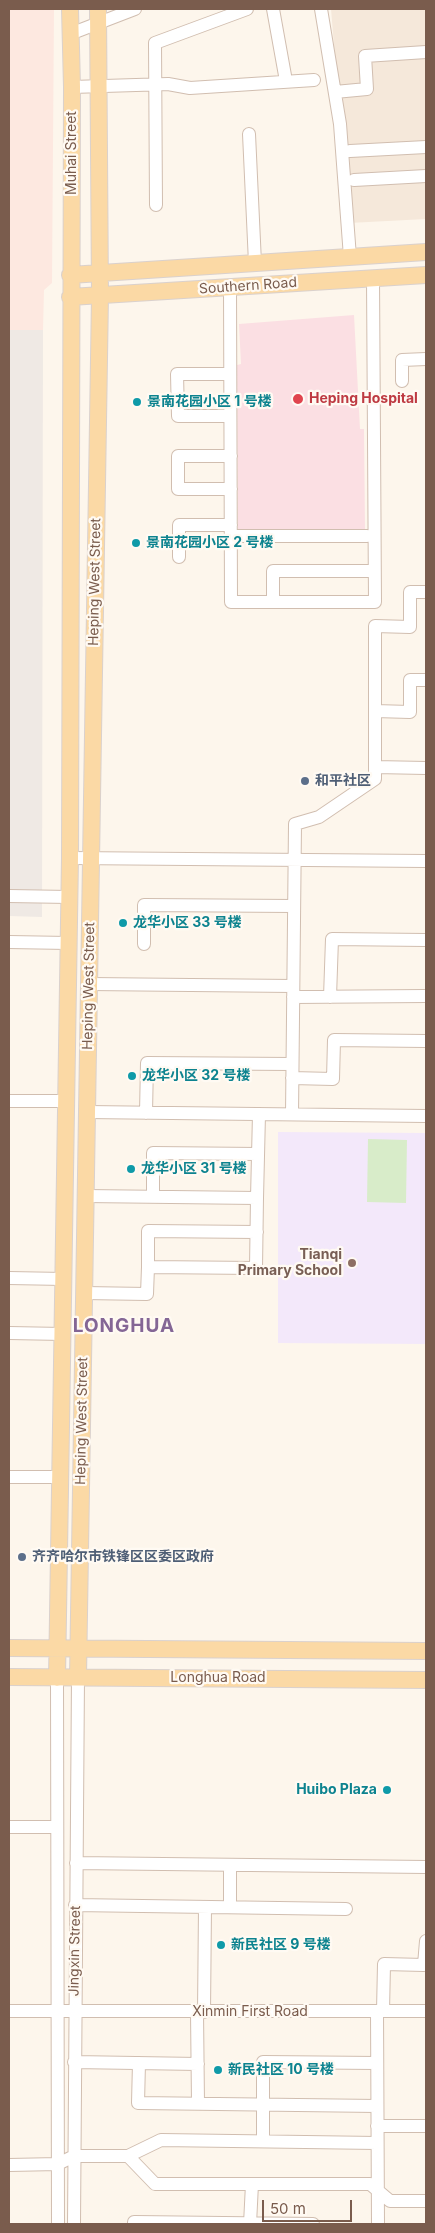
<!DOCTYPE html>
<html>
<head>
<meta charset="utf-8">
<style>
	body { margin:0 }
	#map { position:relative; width:435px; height:2233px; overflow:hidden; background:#fdf6ec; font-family:Inter,sans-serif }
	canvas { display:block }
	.frame { position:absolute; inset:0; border:10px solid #7a5c4d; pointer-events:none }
	.scale { position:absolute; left:262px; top:2200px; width:90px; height:22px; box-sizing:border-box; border:2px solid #7a5c4d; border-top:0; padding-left:6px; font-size:15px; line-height:18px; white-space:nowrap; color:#7a5c4d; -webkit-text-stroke:4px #fffaf3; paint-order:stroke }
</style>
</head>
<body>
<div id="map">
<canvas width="435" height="2233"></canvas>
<div class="frame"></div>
<div class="scale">50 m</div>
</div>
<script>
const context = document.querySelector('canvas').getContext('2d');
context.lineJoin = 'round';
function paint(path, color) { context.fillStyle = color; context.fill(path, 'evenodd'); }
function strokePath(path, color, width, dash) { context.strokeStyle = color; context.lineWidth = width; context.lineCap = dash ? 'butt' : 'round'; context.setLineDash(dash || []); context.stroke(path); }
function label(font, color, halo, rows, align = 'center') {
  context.font = font + ' Inter,"Noto Sans SC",sans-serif'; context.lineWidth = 4.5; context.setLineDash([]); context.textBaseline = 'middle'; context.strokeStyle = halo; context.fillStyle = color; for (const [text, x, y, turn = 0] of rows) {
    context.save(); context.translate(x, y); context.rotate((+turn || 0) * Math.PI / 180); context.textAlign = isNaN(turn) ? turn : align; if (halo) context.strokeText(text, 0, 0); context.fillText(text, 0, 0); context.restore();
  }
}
paint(new Path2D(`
	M331,9H426V219L349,223Z`), '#f5e8da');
paint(new Path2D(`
	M9,9H54L52,283L44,290L43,330H9Z`), '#fde8e0');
paint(new Path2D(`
	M9,330H43L42,917L9,916Z`), '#efe9e4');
paint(new Path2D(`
	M278,1132L426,1133V1344L278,1343Z`), '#f3e8fa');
paint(new Path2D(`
	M354,315L360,429H364L365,530L238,534L237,365L241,364L239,324Z`), '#fbdfe3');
paint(new Path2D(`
	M368,1139L407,1140L406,1203L367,1202Z`), '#d8ecc9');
const minor = new Path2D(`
	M273,9L286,81
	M321,9L340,124L350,257
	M70,34L135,9
	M72,87L168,84L190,88L314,80
	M335,92L367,89L365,56L426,52
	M249,134L255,263
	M350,151L426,147
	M354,180L426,176
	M156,205L155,43L247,9
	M230,287L231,602H375L373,278
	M230,374H177L178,416H230
	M402,381V360L426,359
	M231,456H178V489H231
	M231,536H367
	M179,557V525H231
	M273,602V571H374
	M375,711L410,712V680H426
	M375,767L426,768
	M70,858L426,861
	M9,896L69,897
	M9,942L68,943
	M144,944V905L294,906
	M89,984L293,986
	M293,997L426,996
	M330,997L332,939L426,940
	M292,1078L333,1079L334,1040L426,1041
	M9,1101H66
	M87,1112L426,1116
	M146,1113L147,1063L292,1064
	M292,1114L295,824L319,817L375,779V626L410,627V592H426
	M85,1196L257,1198L259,1114
	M153,1197V1153L258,1154
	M148,1267V1231L257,1232
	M9,1278L64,1279
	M84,1293L147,1294L148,1267L256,1268L257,1198
	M9,1333L63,1334
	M9,1477H60
	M57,1678L58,2224
	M9,1827H57
	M76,1863L426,1867
	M75,1905L346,1909
	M230,1907V1865
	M9,2011H426
	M377,2011L378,2224
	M383,2011L384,1964L424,1965L426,1941
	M197,2012L198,2103
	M204,2012L205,1907
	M74,2062L198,2064
	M139,2063L138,2103L377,2106
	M377,2126H426
	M263,2141V2062L377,2063
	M128,2156L161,2140L377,2143
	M9,2165L58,2164L74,2156H128L155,2184H370L390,2201H426
	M74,2224L78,1677
	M134,2224V2222L313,2224
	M250,2224L252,2184`);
const major = new Path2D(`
	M70,275L426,252
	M70,297L426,275
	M9,1648L426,1651
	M9,1677L426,1680
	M78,1677L100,296L98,9
	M57,1678L70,858L72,87L70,9`);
strokePath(minor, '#d1beb0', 14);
strokePath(major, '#dad1cd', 18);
strokePath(minor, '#fff', 12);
strokePath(major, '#fbd9a5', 16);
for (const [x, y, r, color] of [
	[298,399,6,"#e0444e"],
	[137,402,5,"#0f9aa8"],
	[136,543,5,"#0f9aa8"],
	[305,781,5,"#5c6f8a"],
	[123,923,5,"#0f9aa8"],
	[132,1076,5,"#0f9aa8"],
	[131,1169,5,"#0f9aa8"],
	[352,1263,5,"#8d6e63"],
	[22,1557,5,"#5c6f8a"],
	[387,1790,5,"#0f9aa8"],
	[221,1945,5,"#0f9aa8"],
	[218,2070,5,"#0f9aa8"]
]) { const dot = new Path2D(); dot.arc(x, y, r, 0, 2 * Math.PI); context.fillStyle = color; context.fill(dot); strokePath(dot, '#fffaf3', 2); }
label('14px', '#7a5c4d', '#fffaf3', [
	["Muhai Street",72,153,-90],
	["Southern Road",248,286,-4],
	["Heping West Street",95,582,-89],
	["Heping West Street",89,986,-89],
	["Heping West Street",82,1421,-89],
	["Longhua Road",218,1678],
	["Jingxin Street",75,1951,-89],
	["Xinmin First Road",250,2012]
]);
label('bold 14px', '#be3a42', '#fffaf3', [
	["Heping Hospital",309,399]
], 'left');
label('bold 14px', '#0d838f', '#fffaf3', [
	["景南花园小区 1 号楼",147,402],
	["景南花园小区 2 号楼",146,543],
	["龙华小区 33 号楼",133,923],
	["龙华小区 32 号楼",142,1076],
	["龙华小区 31 号楼",141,1169],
	["Huibo Plaza",377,1790,"right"],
	["新民社区 9 号楼",231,1945],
	["新民社区 10 号楼",228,2070]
], 'left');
label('bold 14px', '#4e5e75', '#fffaf3', [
	["和平社区",315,781],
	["齐齐哈尔市铁锋区区委区政府",32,1557]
], 'left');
label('bold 14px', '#785e54', '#fffaf3', [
	["Tianqi",342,1255],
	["Primary School",342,1271]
], 'right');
context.letterSpacing = '1px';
label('bold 19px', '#846695', '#fffaf3', [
	["LONGHUA",124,1326]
]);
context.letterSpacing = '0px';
</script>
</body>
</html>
